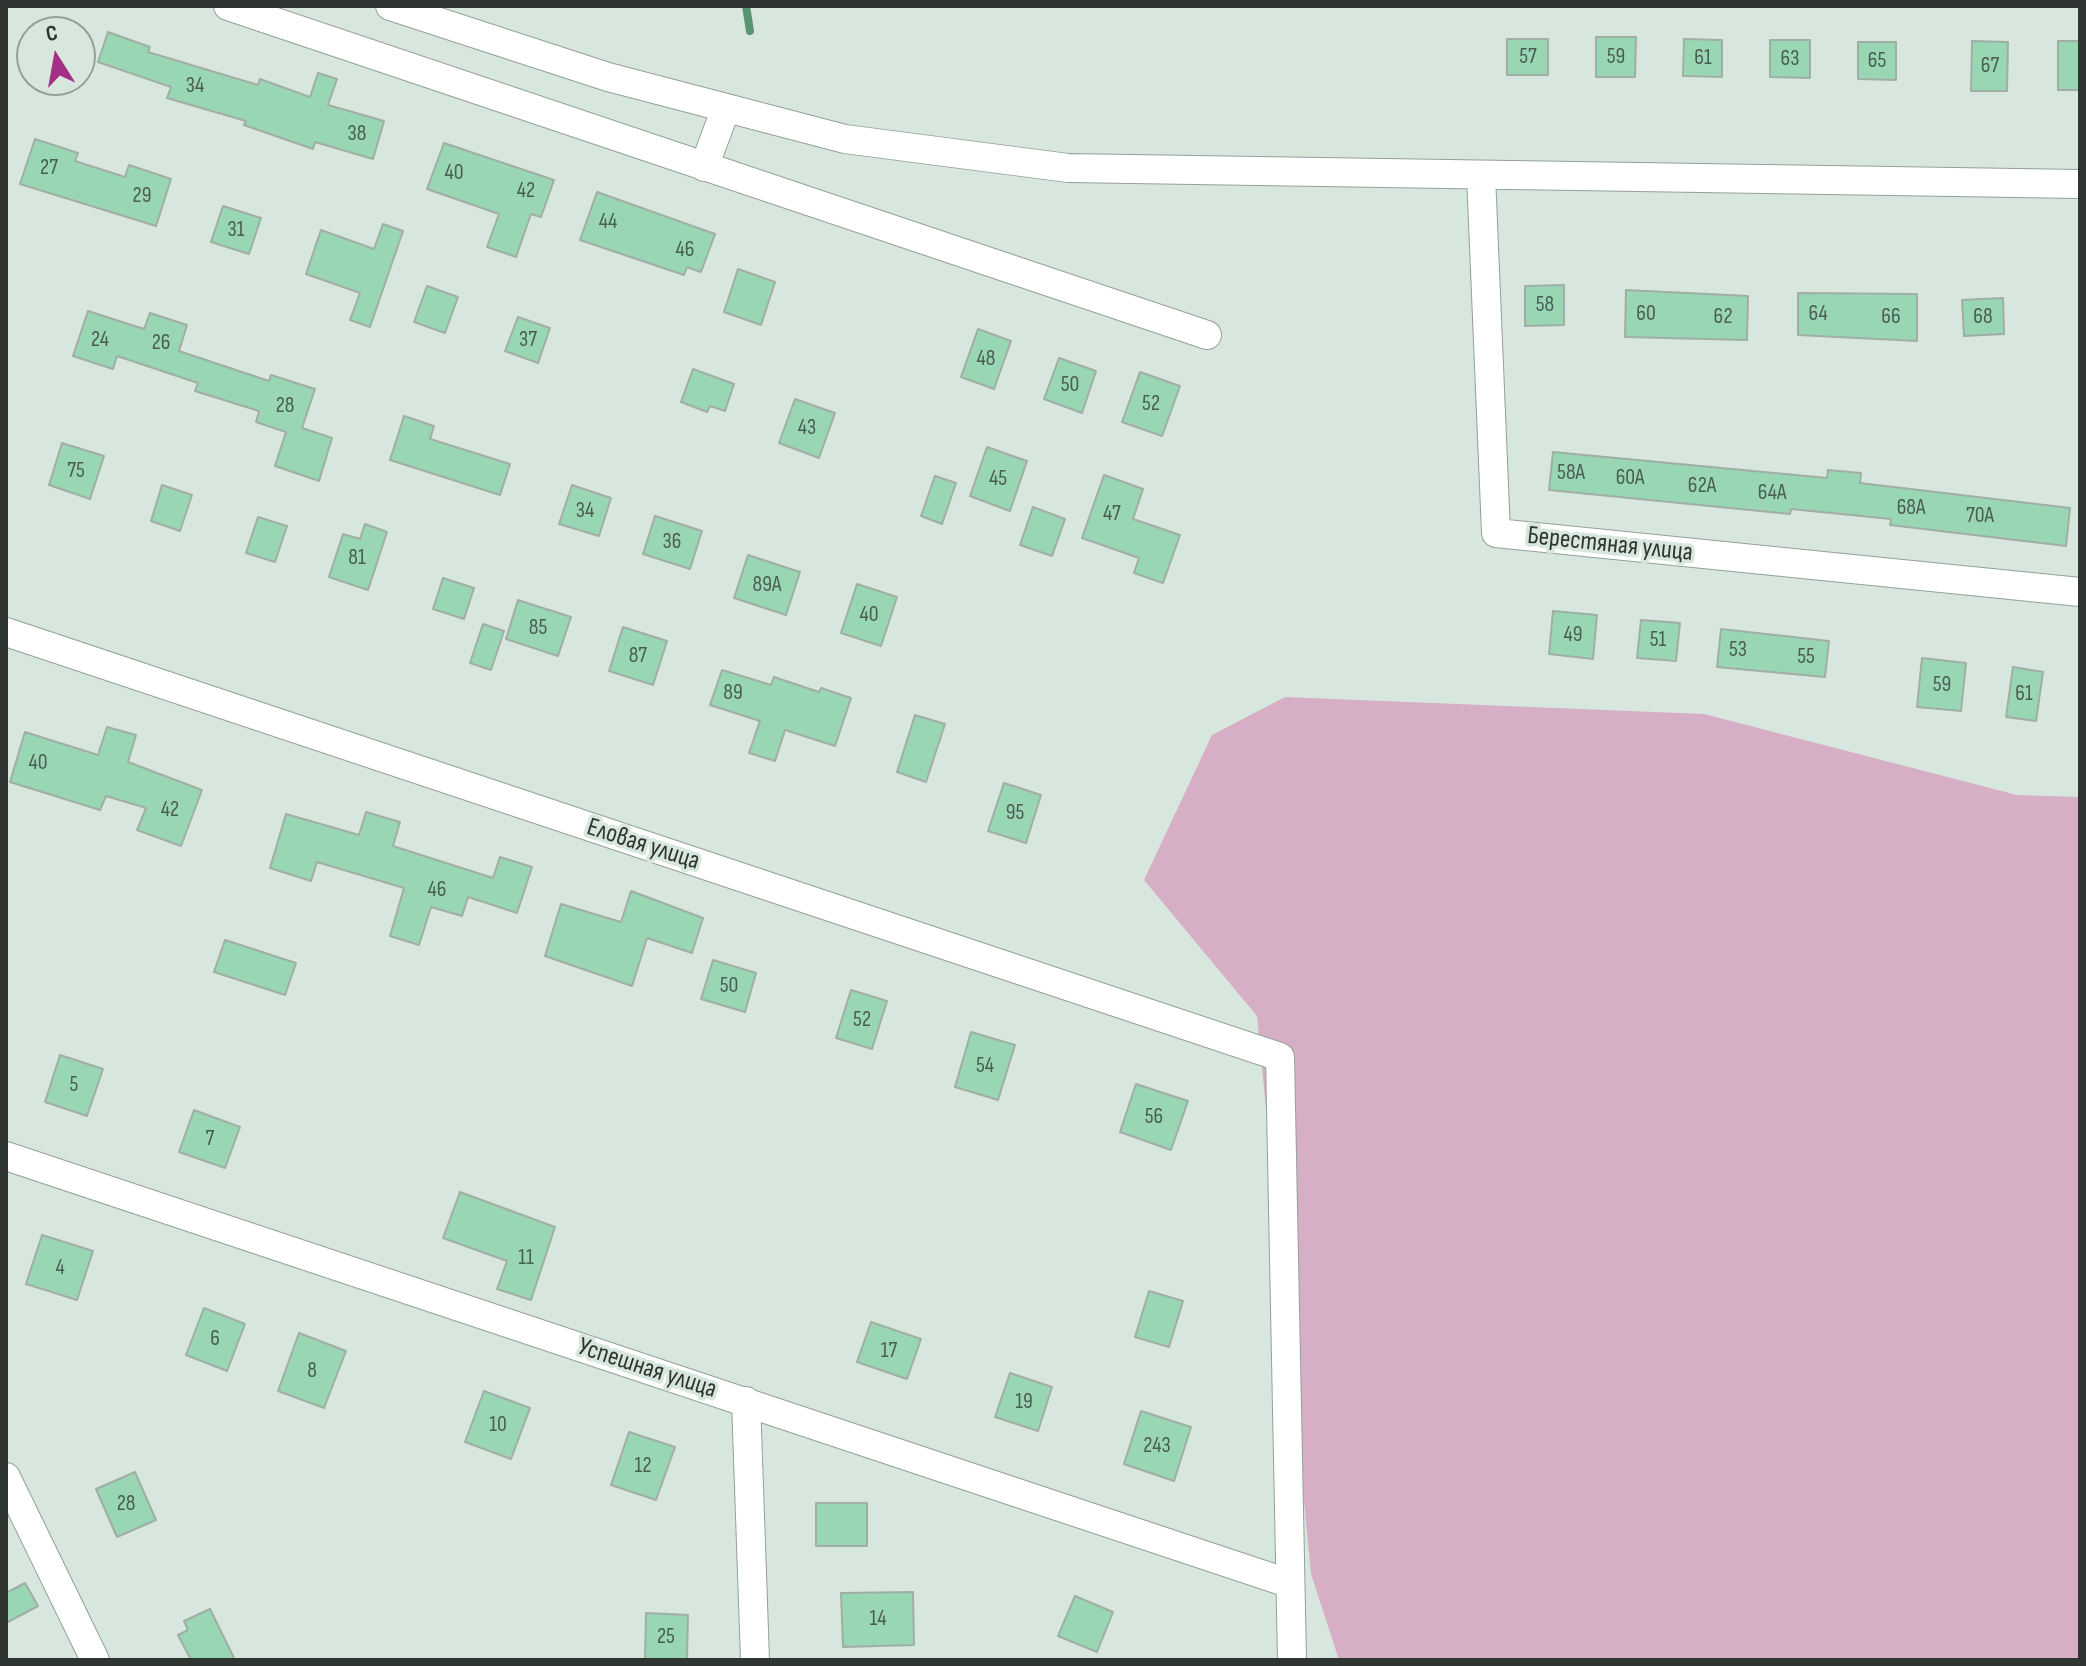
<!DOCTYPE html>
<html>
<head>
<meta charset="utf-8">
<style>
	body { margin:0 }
	#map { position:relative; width:2086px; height:1666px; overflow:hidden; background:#d8e7de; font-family:"Sofia Sans Condensed",sans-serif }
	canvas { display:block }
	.frame { position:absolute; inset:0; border:8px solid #2f3531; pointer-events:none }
	.north { position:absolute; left:16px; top:16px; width:80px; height:80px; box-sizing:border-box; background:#d8e7de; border:2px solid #94a099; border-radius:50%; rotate:349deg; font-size:22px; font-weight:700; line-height:32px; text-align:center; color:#2f3531 }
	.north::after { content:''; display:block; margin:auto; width:28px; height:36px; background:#a52f87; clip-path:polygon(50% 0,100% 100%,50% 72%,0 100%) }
</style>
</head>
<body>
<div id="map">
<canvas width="2086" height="1666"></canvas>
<div class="frame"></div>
<div class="north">С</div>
</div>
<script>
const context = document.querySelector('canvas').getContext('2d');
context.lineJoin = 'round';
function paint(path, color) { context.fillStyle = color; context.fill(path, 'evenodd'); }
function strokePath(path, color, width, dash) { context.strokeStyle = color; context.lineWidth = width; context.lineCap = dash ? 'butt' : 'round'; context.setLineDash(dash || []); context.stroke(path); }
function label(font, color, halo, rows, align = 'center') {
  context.font = font + ' "Sofia Sans Condensed",sans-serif'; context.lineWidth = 7; context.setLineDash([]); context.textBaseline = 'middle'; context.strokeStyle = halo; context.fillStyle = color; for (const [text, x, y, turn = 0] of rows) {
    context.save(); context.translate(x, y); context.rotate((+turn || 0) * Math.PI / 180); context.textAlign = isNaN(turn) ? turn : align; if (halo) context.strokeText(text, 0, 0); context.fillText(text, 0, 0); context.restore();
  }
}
paint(new Path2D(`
	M1285,697L1704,714L2017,795L2080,797V1660H1339L1311,1574L1257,1016L1144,880L1212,735Z`), '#d6afc7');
strokePath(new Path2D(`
	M746,6L750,31`), '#599574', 8);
const building = new Path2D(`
	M108,32L150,47L148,52L258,85L260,79L310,97L318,73L337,79L328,105L384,121L373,159L315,142L313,149L244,125L246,121L167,98L171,87L98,62Z
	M1596,37H1636L1635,77H1596Z
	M1507,39H1548V75H1507Z
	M1684,39L1722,40V77L1683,76Z
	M1770,40H1810V78L1770,77Z
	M1972,41L2008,42L2007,91H1971Z
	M2058,41H2080V90H2058Z
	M1858,42H1896V80L1858,79Z
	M35,139L78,153L75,161L125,177L129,165L171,179L156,226L20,184Z
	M444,143L554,180L541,217L531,214L516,257L487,247L499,214L427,189Z
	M597,192L715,234L701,272L687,267L684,275L580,240Z
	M223,206L261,218L249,254L211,242Z
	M383,224L403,231L370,327L350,320L360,293L306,274L321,230L374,249Z
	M738,269L775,282L761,325L724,312Z
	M1564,285V325L1525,326V286Z
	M427,286L458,297L445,333L414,322Z
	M1626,290L1748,296L1747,340L1625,337Z
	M1798,293L1917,294V341L1798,335Z
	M2003,298L2004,334L1964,336L1962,300Z
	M88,311L144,329L150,313L187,325L179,351L269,381L271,375L315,389L302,428L332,438L319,481L275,466L286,432L256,422L259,411L195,391L198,383L117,356L113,369L73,356Z
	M518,317L550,328L538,363L505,351Z
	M978,329L1011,341L994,389L961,377Z
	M1059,358L1096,371L1082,413L1044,399Z
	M693,369L734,384L725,411L710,406L707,412L681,402Z
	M1140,372L1180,386L1162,436L1122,422Z
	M795,399L835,413L819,458L779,443Z
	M404,416L434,426L430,439L510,464L500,495L390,460Z
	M62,443L104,456L90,499L49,485Z
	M987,447L1027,461L1010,511L970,496Z
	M1553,452L1827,478L1828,470L1861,473L1860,483L2070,508L2066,546L1890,525L1891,519L1791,509L1790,514L1549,490Z
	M1104,475L1143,489L1133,519L1180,535L1163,583L1134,573L1139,558L1082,538Z
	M935,476L956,483L942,524L921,516Z
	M162,485L192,495L180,531L151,521Z
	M572,485L611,498L599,536L559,524Z
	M1033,507L1065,519L1052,556L1020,545Z
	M655,516L702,531L690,569L643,554Z
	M258,517L287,526L275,562L246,553Z
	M365,524L387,532L368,590L329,577L343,534L360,539Z
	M748,555L800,572L786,615L734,598Z
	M443,578L474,588L464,619L433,609Z
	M857,584L897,597L881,646L841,633Z
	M518,600L571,617L558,656L506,639Z
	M1553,611L1597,615L1593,659L1549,654Z
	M1641,620L1680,623L1676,661L1637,658Z
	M483,624L504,631L491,670L470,663Z
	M623,627L667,641L653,685L609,671Z
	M1721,629L1829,641L1825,677L1717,667Z
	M1922,658L1966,663L1961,711L1917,707Z
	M2013,667L2043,672L2036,721L2006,717Z
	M722,670L771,685L774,677L819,692L821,688L851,698L835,746L785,730L775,761L749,753L760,721L710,705Z
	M915,715L945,724L926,782L897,772Z
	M107,727L136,735L128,762L202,790L181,846L137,830L146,808L106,796L100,810L10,782L25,732L98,755Z
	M1004,783L1041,795L1026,843L988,831Z
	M366,812L400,822L393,846L493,878L500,857L532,867L517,913L468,897L462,916L431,907L419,945L390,936L404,888L317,862L311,881L270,868L286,814L359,835Z
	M631,891L703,918L692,953L647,938L632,986L545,956L561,904L621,922Z
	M225,940L296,963L285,995L214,972Z
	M713,960L756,973L745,1012L701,999Z
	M851,990L887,1001L872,1049L836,1038Z
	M971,1032L1015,1045L998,1100L955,1087Z
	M60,1055L103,1069L87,1116L45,1102Z
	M1136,1084L1188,1101L1171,1150L1120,1132Z
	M194,1110L240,1127L225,1168L179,1152Z
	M460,1192L555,1227L531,1300L497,1289L507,1261L443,1238Z
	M42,1235L93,1251L77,1300L26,1284Z
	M1149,1291L1183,1301L1169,1347L1135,1337Z
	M204,1308L245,1324L227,1371L186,1355Z
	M871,1322L921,1339L907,1379L857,1362Z
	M299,1333L346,1351L324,1408L278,1391Z
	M1010,1373L1052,1387L1038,1431L995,1417Z
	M484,1391L530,1408L511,1459L465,1442Z
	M1141,1411L1191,1427L1174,1481L1124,1464Z
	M629,1432L675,1447L656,1500L611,1485Z
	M135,1472L156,1520L117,1537L96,1489Z
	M816,1503H867V1546H816Z
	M25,1583L38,1606L6,1623V1593Z
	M913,1592L914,1645L843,1647L841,1593Z
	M1075,1596L1113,1612L1097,1652L1058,1636Z
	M210,1609L235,1660H191L178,1635L188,1630L184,1621Z
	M646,1613L688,1615L687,1660H645Z`);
paint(building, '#99d6b3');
strokePath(building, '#a0aea5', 2);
const minor = new Path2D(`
	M228,6L1207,335
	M390,6L608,77L845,139L1068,168L2080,184
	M704,167L726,108
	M1481,175L1496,533L2080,592
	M6,632L1280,1057L1292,1660
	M6,1156L1288,1583
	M746,1401L755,1660
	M6,1477L95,1660`);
strokePath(minor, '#93a198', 30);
strokePath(minor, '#fff', 28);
label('22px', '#4a5d52', null, [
	["57",1528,57],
	["59",1616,57],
	["61",1703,58],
	["63",1790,59],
	["65",1877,61],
	["67",1990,66],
	["34",195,86],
	["38",357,134],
	["27",49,168],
	["40",454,173],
	["42",526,191],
	["29",142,196],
	["44",608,222],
	["31",236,230],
	["46",685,250],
	["58",1545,305],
	["60",1646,314],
	["64",1818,314],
	["62",1723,317],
	["66",1891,317],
	["68",1983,317],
	["24",100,340],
	["37",528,340],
	["26",161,343],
	["48",986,359],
	["50",1070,385],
	["52",1151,404],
	["28",285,406],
	["43",807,428],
	["75",76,471],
	["58А",1571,473],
	["60А",1630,478],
	["45",998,479],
	["62А",1702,486],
	["64А",1772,493],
	["68А",1911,508],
	["34",585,511],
	["47",1112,514],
	["70А",1980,516],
	["36",672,542],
	["81",357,558],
	["89А",767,585],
	["40",869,615],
	["85",538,628],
	["49",1573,635],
	["51",1658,640],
	["53",1738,650],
	["87",638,656],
	["55",1806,657],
	["59",1942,685],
	["89",733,693],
	["61",2024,694],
	["40",38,763],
	["42",170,810],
	["95",1015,813],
	["46",437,890],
	["50",729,986],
	["52",862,1020],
	["54",985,1066],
	["5",74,1085],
	["56",1154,1117],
	["7",210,1139],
	["11",526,1258],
	["4",60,1268],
	["6",215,1339],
	["17",889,1351],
	["8",312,1371],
	["19",1024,1402],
	["10",498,1425],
	["243",1157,1446],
	["12",643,1466],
	["28",126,1504],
	["14",878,1619],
	["25",666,1637]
]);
label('26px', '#2f3531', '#d8e7de', [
	["Берестяная улица",1610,545,6],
	["Еловая улица",643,845,18],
	["Успешная улица",647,1369,18]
]);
</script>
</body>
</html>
